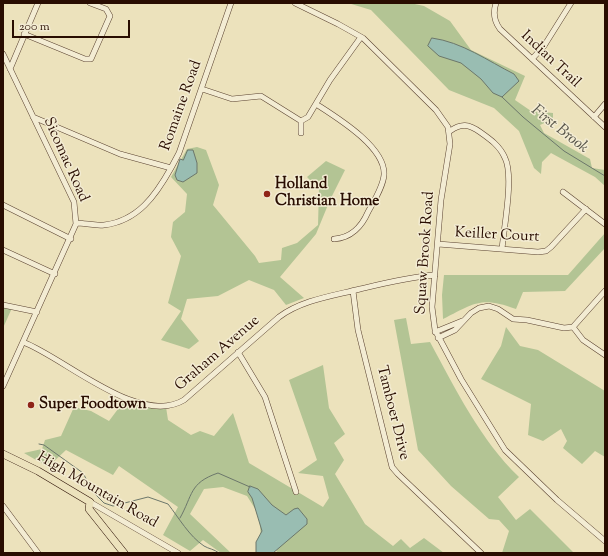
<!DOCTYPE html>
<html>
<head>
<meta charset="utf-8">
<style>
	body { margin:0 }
	#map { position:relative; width:608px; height:556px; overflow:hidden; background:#ece2bc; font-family:"Sorts Mill Goudy",serif }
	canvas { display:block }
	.frame { position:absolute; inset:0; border:4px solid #290d01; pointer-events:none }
	.scale { position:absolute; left:12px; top:20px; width:118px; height:18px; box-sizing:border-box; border:2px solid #290d01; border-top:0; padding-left:5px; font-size:12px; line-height:14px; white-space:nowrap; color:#290d01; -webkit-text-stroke:3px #f3ecd3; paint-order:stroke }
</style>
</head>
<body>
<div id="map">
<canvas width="608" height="556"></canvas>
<div class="frame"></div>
<div class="scale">200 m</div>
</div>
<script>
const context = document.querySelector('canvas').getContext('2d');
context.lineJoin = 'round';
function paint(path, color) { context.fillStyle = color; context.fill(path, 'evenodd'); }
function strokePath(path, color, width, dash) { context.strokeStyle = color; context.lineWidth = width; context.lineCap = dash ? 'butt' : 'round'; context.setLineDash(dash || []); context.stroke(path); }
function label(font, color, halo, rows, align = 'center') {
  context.font = font + ' "Sorts Mill Goudy",serif'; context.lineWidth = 3; context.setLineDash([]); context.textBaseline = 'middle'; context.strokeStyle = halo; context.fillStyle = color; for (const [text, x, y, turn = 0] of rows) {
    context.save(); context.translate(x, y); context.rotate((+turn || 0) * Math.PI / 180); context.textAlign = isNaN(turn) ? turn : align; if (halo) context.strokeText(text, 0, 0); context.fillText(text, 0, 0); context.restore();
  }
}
paint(new Path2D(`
	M348,3H410L424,6L450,21L471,50L525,76L515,100L531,111L553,113V119L540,125L544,133L590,159L592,168L605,170V186L595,177L551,153L542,162L541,174L534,168L519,131L494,108L449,90L371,10Z
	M197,147L206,150L219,185L213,205L255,256L259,263L281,260L282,248L297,243L318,225L319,189L307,177L326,161L345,170L330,200L316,234L280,277L304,298L286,305L274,290L249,280L218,296L187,299L181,319L199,341L189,349L161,340L181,311L168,303L181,256L171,237L173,222L185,212L187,194L171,177L187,149Z
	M605,233V248L565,291L523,292L516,309C481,296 475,303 443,319L442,295L444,275H568Z
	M3,306L12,308L3,328Z
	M406,318L411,344L430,342C455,388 481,441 519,477L498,497L516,520L530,509L574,553H502L509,531L499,520L489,519L451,486L418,450L394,320Z
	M506,327L520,346L538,350L605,391V457L595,451L582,464L563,448L567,441L561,429L543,441L528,435L531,404L481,379L501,346Z
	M323,365L329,408L345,434L334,443L344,460L335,474L365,524L393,546L401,539L410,548L424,538L444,553H277L276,549L262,548L259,515L247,496L223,487L204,489L190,514L231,553H221L203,540L190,551L163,535L178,507L119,466L113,475L66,450L48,467L24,453L42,449L45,440L61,436L74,407L91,411L109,421L127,397L166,407L168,420L191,435L200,431L214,436L233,413L249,463L323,507L329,498L323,476L298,473L317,460L289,380Z`), '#b3c494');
const water = new Path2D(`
	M432,38C462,42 488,61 514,74L519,81L502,97L493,93L481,79L461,63L439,56L428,46Z
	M188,150H193L197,163V173L183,182L177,180L175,175L180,159L183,160Z
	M250,486L258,489L272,505L286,515L294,509L298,508L307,519V524L273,553H256V542L262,531L252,498L248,492Z`);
paint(water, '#99bdb2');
strokePath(water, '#6c776b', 1);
strokePath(new Path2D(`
	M502,97L523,117L564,151L605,176
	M39,444L44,445L83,473L93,492L104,503L113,506L148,497L168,504C179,518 189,536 204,546C209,549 214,549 219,553
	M180,518C193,495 189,483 218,473L250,487`), '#6c776b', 1);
const minor = new Path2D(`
	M295,3L338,24L363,38L436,110L448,127L450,144L441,200L432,307L435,330L461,379L505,450L557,500L605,541
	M496,3C493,12 494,21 500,29L605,127
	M24,34L85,59H91L110,16L106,9L90,3
	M3,54L74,202L76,224L3,386
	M532,59L544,46L571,3
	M10,69L38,3
	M202,89L232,99L261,96L301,121
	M316,104C336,117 386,147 384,175C383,187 374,201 368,212C362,226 351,238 334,239
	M33,117L120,154L171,168L179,153L231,3
	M594,117L605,104
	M450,131C461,123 469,124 480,132C490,139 500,146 505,158C514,176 504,227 502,249
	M301,133V121L308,117L330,80L361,37
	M563,192L605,224
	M3,205L71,239
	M76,223C85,223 95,226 104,225C138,221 156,195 171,168
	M438,244L538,252L546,251L551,247L586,209
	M3,250L55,274
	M353,291L358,330L392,467L398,474L481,553
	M3,305L37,312
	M573,327L605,291
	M573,327L583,340L605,355
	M435,332L462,321
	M438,338L455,330L471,313L479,308L489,306L498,309L513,319L527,320L564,328L573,327
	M23,342C65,358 139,427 184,400L279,317C302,300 332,296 360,289C385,283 409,277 435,275
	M238,352L265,397L296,492
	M90,502L178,553
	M3,506L38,553`);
const major = new Path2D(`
	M3,454L38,471L90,502L89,509L124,553`);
strokePath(minor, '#5a4230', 6);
strokePath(major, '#290d01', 8);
strokePath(minor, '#f3ecd3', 5);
strokePath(major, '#ece2bc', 7);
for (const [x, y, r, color] of [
	[267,194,4,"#8f2418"],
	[31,405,4,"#8f2418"]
]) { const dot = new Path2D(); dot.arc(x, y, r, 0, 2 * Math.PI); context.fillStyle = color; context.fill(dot); strokePath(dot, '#f3ecd3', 1.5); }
label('15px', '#290d01', '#f3ecd3', [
	["Indian Trail",550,60,43],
	["Romaine Road",182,106,-70],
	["Sicomac Road",65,160,66],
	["Keiller Court",497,236,3],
	["Squaw Brook Road",426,253,-86],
	["Graham Avenue",218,354,-41],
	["Tamboer Drive",392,413,76],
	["High Mountain Road",97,491,30]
]);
label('bold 15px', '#290d01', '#f3ecd3', [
	["Holland",275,185],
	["Christian Home",275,202],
	["Super Foodtown",39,405]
], 'left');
label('italic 16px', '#565348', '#f3ecd3', [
	["First Brook",559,130,38]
]);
</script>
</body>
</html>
